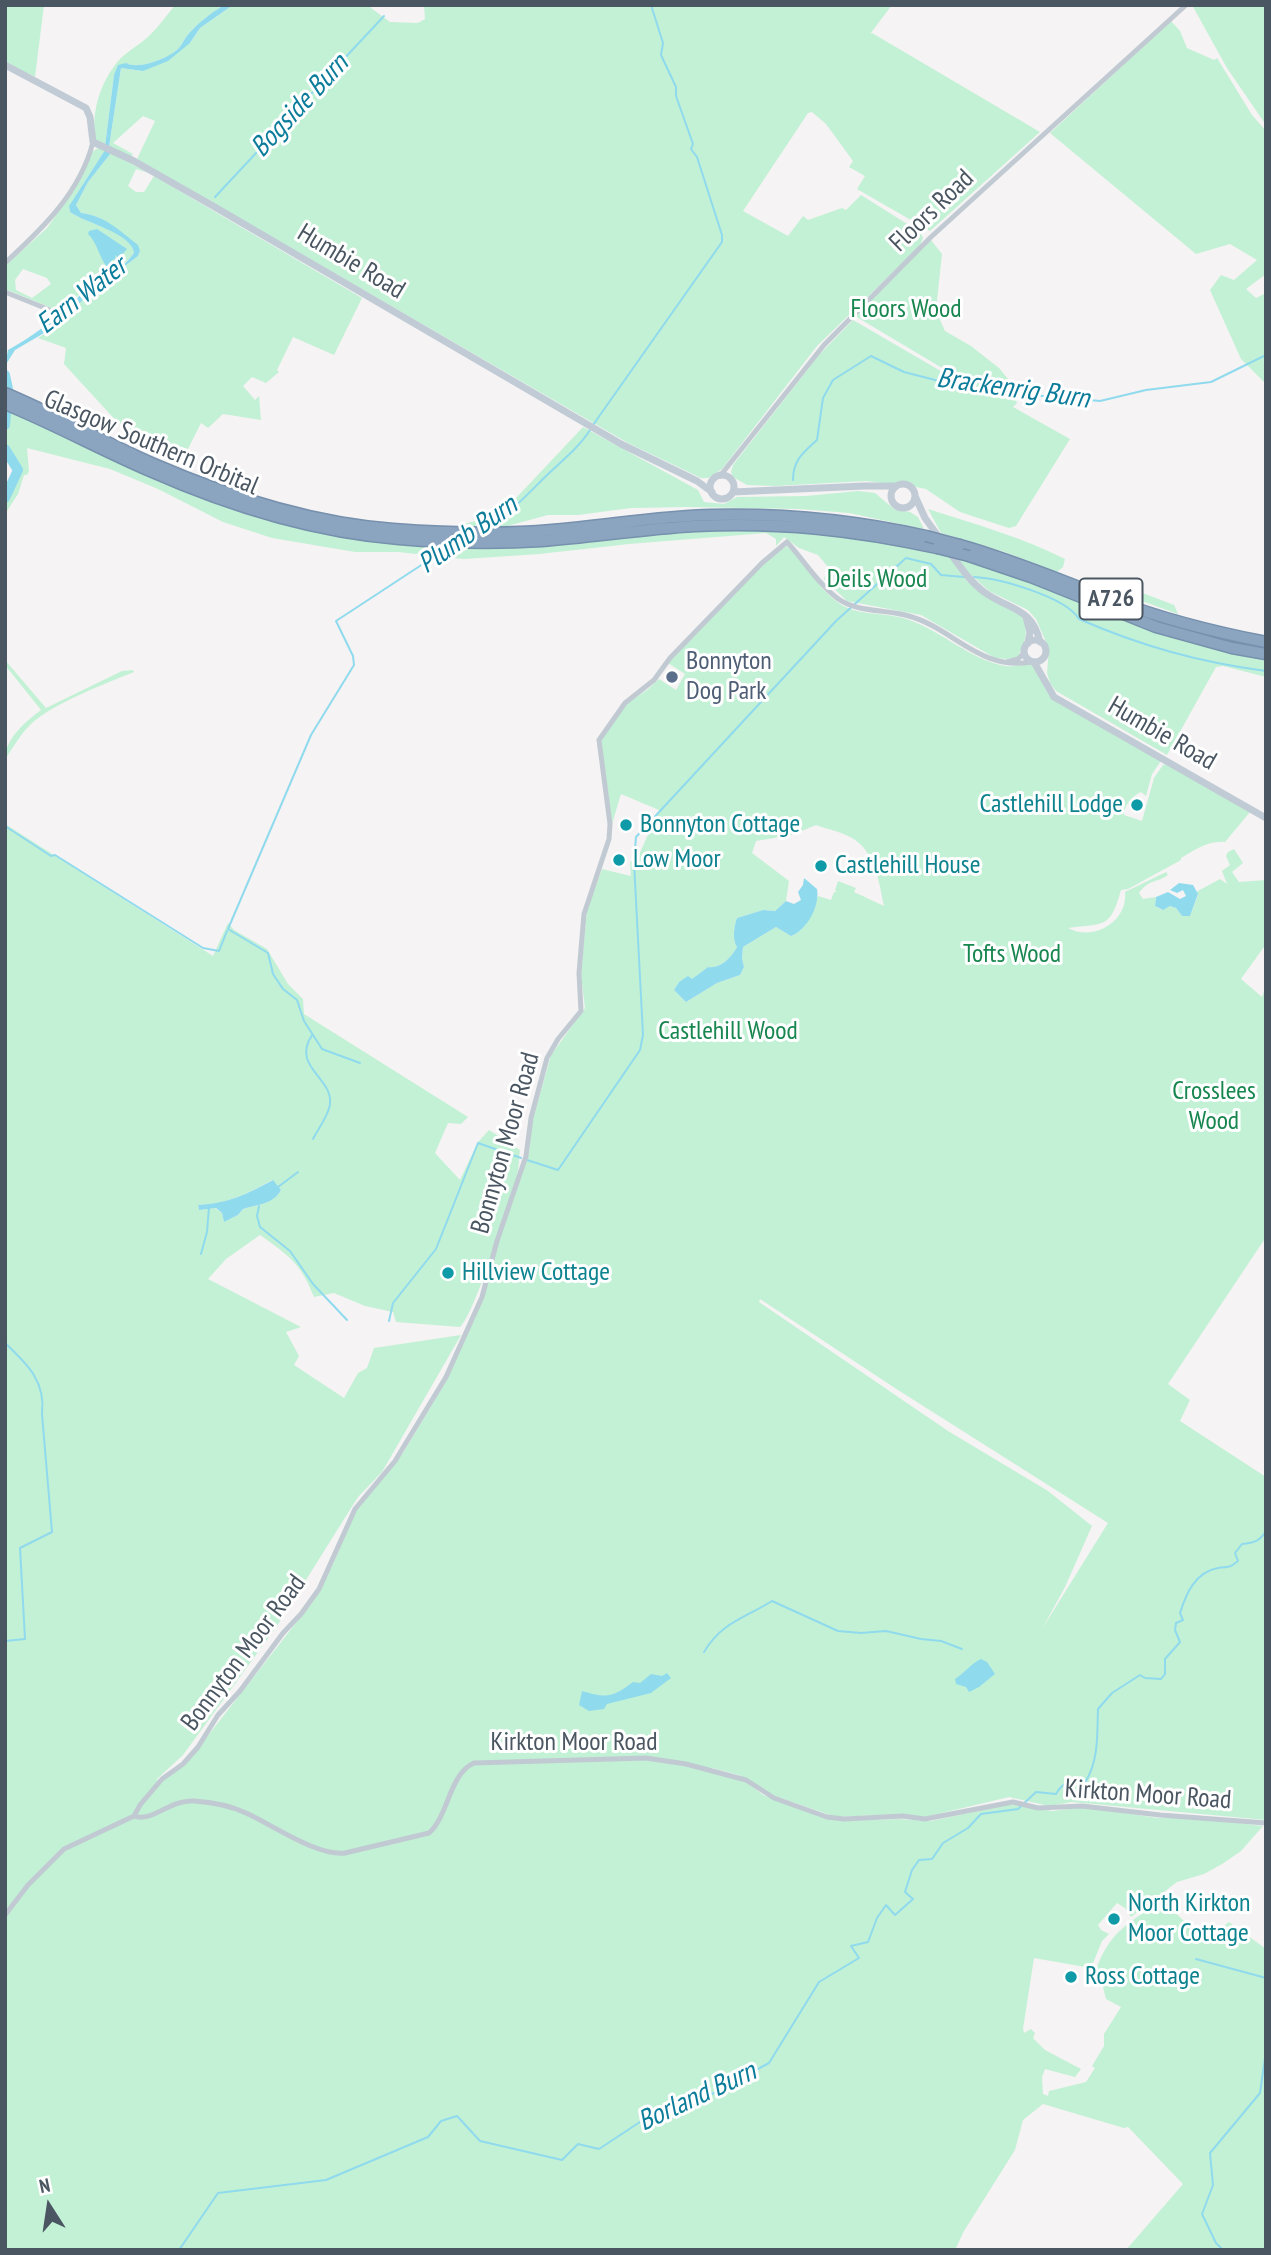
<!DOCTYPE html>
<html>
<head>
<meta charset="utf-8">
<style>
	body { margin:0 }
	#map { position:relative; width:1271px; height:2255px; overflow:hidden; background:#f5f3f3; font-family:"PT Sans Narrow",sans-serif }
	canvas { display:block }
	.frame { position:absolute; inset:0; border:7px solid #4a5661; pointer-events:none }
	.north { position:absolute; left:14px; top:2171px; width:70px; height:70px; -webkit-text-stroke:5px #fff; paint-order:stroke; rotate:348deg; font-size:19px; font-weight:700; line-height:28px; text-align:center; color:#4a5661 }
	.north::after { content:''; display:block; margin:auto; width:24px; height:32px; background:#4a5661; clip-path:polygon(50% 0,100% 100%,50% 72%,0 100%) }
</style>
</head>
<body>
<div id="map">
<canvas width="1271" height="2255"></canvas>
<div class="frame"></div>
<div class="north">N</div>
</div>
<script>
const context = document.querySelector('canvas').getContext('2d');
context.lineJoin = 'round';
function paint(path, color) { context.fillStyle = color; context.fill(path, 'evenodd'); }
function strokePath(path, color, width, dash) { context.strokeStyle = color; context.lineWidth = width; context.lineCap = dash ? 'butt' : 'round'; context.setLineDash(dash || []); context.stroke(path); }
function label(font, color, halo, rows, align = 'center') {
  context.font = font + ' "PT Sans Narrow",sans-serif'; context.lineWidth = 6; context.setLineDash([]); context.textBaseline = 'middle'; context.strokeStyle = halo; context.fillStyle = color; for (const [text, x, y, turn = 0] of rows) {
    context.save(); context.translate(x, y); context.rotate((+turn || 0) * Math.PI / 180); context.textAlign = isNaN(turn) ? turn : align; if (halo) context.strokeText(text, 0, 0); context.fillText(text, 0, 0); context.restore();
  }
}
paint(new Path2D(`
	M5,5H44L35,77L5,63Z
	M175,5H224C211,13 195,25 186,37C183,42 181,46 177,50C166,59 138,70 125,63L114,75L105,146L96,141C90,113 101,80 120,59C129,50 141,44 150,35C159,26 167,15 175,5Z
	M233,5H367L390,22L418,23L425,19L424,5H892L870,34L872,33L1040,132L930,231L857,189L865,176L849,167L853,161L826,124L812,112L808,113L743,211L788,236L803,216L808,220L842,208L846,210L861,195L920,232L923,238L920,246L817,346L722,469L708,478H701L628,443L137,159L155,121L143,116L113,143L133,154L131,157L109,147L121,68L143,71L190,43L200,28Z
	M1192,5H1266V125L1227,68Z
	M1171,21L1180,31L1187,48L1214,60L1217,58L1252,115L1266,131V274L1246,289L1256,298L1266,293V384L1241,359L1210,290L1221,275L1234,280L1257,260L1230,244L1196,254L1050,133Z
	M98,148L105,150L69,206L70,212C85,223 132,232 134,253C121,270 101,278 84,290C75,297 69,308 61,315L57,310L5,289V266L47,228L64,204L92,152ZM23,269L47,278L51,284L32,298L16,290L15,280Z
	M111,153L149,173L136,169L128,186L136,192H144L154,176L362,298L334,355L293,337L277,370L279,372L266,383L252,377L243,386L255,400L259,396L261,420L223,414L208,428L201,423L184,457L131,437L64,364L66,348L38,338L63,322L87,295L138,256L140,251C122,234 106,215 81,213L76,205L88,182Z
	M931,240L942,254L937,300V313L945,331L971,346L999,368L1008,379L1017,403L1013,407L1070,439L1016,526L1009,528L960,512L926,489L916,487L906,482L892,484L866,481L775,486L747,485L733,477L731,472L733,465L819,355L853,320L982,395L984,393L855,316Z
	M10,412L178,488L393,542L471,547L515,546L661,531L752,526L884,540L949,556L967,581L1021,615C1030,629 1025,642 1018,657L1008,659L995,658L921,615L847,601L824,579L828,567L818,555L799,548L784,537L776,546V539L766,533L629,544L539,554L464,559L398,552H355L272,538L223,522L158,489L110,469L27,448L29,471L27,475H24L18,494L5,514C5,499 14,484 19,469L5,444Z
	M583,427L698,490L704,502L724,504L737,497L806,496L858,491L875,493L894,509L910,512L918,517L924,529L849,513L799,509L687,507L631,508L578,515H548L507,526H464V524L501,514Z
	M928,509C974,524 1022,537 1065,559L1063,567L1057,572L1005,552L941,533Z
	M786,546L790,548C805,565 818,587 836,601C854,616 881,612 903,618C938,628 965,656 1000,665C1011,668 1021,665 1032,664C1042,674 1042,688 1052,698L1161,761L1152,774L1146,796L1141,792C1132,796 1124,805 1124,815L1142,821L1154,778L1163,765L1167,764L1250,812L1225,842C1209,840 1194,850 1181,858V860L1128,889L1121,890C1110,929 1105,923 1068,928C1093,942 1128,922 1125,892L1166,872L1168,875C1157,883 1149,879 1139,893L1143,899L1156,897L1155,906L1162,910L1170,906L1176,908L1182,916H1190L1198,895L1196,892L1220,879L1227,884L1222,871L1230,865L1226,856L1228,852L1234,849L1243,863L1232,872L1239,882L1266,880V944L1241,979L1262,997L1266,986V1237L1168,1384L1190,1400L1180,1421L1266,1477V1820L1072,1802L1049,1806L1009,1797L925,1817L902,1814L836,1817L772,1795L739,1775L712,1768L711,1772L748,1783L763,1795L818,1816L841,1821L899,1819L931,1821L978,1811L986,1807L1011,1804L1052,1811L1084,1807L1158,1818H1197L1263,1826L1241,1851L1222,1864L1204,1874L1177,1882L1131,1917L1125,1908L1117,1903L1098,1925L1101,1930L1109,1934L1102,1941L1091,1968L1034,1958L1023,2029L1024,2033L1031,2029L1035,2033L1033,2038L1045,2050L1081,2069L1075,2077L1045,2069L1042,2077L1043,2094L1048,2096L1049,2091L1086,2082L1095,2068L1092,2066L1104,2046V2034L1121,2007L1106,1999L1100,1975L1096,1970C1110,1930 1130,1923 1162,1900L1205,1941L1229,1922L1266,1949V2250H1126L1183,2184L1128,2127L1124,2128L1043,2104L1023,2120L1015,2150L964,2231L955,2250H5V824L213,956L228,923L234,930L267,949L288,984L303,999L304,1014L468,1117L461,1124L448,1123L435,1153L460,1180L478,1142L489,1130L520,1150C519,1157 519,1164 518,1171C514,1193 473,1318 460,1327L396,1322L393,1312L365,1306L334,1293L314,1297C301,1263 288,1255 260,1235L226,1259L208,1279L301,1327L286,1332L299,1356L294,1365L344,1398L358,1373L367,1368L374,1348L461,1335L382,1472L358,1497L277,1626L183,1755L156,1780H163L188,1761L310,1605L333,1564L356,1510L403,1453L446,1381L484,1297L499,1239L529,1153L531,1126L551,1055L585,1008L581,975L587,909L602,869L631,876L630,862L638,857L659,810L621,794L612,824L601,739L603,735L626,704L647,690L659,679L676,690L685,674L668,663L760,567ZM816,825C827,829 842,832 852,838C875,851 879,882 884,906L854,892L856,888L838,881L835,890L837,892H834L831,900L818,896C813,912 807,930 791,936L776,927L743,947L742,958L744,967L740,975L717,983L686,1002L674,990L679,982L688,977L691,980L708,967C720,969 731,958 737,947C732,940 734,926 737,918L763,910L775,911L786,901L789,881L752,853L756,841L792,835ZM272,1180L281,1190C273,1205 258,1204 243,1209L238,1215L224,1222L222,1213L215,1208L199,1210L198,1207V1205C229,1203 245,1195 272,1180ZM760,1299L898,1390L1108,1523L1042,1629L1065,1587L1092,1526L1048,1491L948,1431L759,1302Z
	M957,559L994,569L1194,643L1266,658V677L1223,666L1216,667L1167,755L1056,691L1050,683L1047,673L1049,649L1036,619L1028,610L989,591L969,573Z
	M1119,584L1174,605L1178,614L1111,590Z
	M5,660L46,708L122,671L133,670L134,672C106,683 52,704 31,724C21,733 13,748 5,759C5,739 26,721 41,710L5,665Z`), '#c3f1d5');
paint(new Path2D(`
	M224,5H233L200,28L190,43L168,61L143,71L121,68L109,147L105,146L114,75L118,65L126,63C138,70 166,59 177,50C181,46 183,42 186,37C196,24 211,13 224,5Z
	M105,150L111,153L88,182L76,205L81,213C104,215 120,231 138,245L140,251L138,256L87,295L63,322L15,350L5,366L8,350C28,339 45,326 63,313C72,307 77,296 86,290C102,279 122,270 134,253C132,233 85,223 70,212L69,206Z
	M97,229L127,249L119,258L115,255L116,259L112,260L107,267C99,257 97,242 88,234L89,231Z
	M804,878L817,889C820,906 807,930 791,936L776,927L743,947L742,958L744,967L740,975L717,983L686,1002L674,990L679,982L688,976L692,979L708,967C720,969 731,958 737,947C732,940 734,926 737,918L763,910L775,911L786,901L794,904L801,900L798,892L803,885Z
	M1179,883L1193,885L1198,894L1190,916H1182L1176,908L1170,906L1163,910L1155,906L1156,897L1168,892L1180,899L1186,896L1183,890L1177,893L1170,890Z
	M273,1180L281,1190C273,1205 258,1204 243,1209L238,1215L224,1222L222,1213L216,1208L199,1210L198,1205C229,1203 245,1195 273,1180Z
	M981,1659L987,1662L995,1674L979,1687L969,1692L966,1687L956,1684L955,1679C965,1673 970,1664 981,1659Z
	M667,1673L671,1678L651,1693L607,1704L604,1709L589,1711L579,1705L582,1691C606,1698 612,1698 633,1682L640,1683L651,1674L662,1676Z`), '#90daee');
strokePath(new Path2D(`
	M215,197L384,16
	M593,425L722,242V235L697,157L691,149L693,144L676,96V87L661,55L663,43L651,5
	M793,480C793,460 803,453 817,440L823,398L833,380L871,356L904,372L974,390L1100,401L1146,390L1211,382L1266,355
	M489,528C509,514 526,496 543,479C559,463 578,449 590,430
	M974,577C999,578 1066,597 1079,619C1141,646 1198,662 1266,671
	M5,826L51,856L55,855L203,948L219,951L227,931
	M312,1035C291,1067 333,1077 330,1104C329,1115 318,1129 313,1139
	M360,1063L322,1049L304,1021L297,1000L283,989L273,974L268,953L228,929L311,735L354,665L353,656L336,621L426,562L460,546
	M527,1160L558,1170L640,1050L643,1035L634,862L636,837L836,621L906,558L931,564L941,575L964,577
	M278,1187L298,1172
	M259,1206L257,1216L260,1227L290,1251L313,1284L347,1320
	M5,1233V1237
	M201,1254L207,1232L209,1207
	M389,1321L393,1303L436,1249L478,1143L521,1158
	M5,1343C27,1364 46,1381 42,1414L52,1532L20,1548L25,1639L5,1641
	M704,1652C722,1622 745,1618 772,1601L838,1631L861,1633L886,1631L921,1639L941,1641L962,1649
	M1196,1959L1266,1978
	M179,2250L218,2193L326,2180L428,2137L441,2121L457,2116L480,2141L562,2160L578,2144L599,2149L646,2118L701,2100L769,2063L819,1982L859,1958L851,1946L868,1942L877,1918L886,1905L895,1915L913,1899L905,1892L912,1870L919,1860L932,1859L943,1843L968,1828L981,1814L1018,1809L1036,1792L1056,1794C1063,1781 1072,1780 1086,1781C1099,1759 1097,1734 1098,1709L1112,1693L1140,1675L1145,1678L1161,1679L1165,1674V1659L1180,1642L1175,1630L1176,1623L1183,1620L1180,1613C1186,1594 1195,1572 1218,1568C1229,1566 1228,1569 1238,1561L1235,1553L1242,1544C1254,1543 1260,1541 1266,1531
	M1223,2250L1216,2243L1202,2214L1213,2185L1210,2153L1260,2093L1266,2051`), '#90daee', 2);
strokePath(new Path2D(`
	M5,375L8,389L5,425
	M5,449L18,470L5,498`), '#90daee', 10);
const highway = new Path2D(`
	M5,393C56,414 103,442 154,464C228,496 312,523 393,529C446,533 499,535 552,530C605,526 658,516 711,515C784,513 855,520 926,536
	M5,404C54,424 101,450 150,471C229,506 312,532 399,539C447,543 495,544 542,541C593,537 644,529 695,526C781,522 854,530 937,548
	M960,545C1014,560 1064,582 1116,601C1165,620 1215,632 1266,642
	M969,556L1031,577L1156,627L1232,648L1266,654`);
strokePath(highway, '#7690ad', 13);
strokePath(new Path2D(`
	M5,263C42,229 80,193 93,142
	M5,292L55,312
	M720,476L824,345L931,237L1186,5
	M1007,662L1018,659L1024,653
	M134,1816L140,1805L162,1779L183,1764L198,1747L218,1715L240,1691L283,1633L301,1614L319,1589L355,1509L395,1461L446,1377L482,1297L497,1241L526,1156L531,1118L547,1058L558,1039L581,1011L579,973L584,914L609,839L610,824L599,740L625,703L654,680L670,658L762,563L787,542C804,560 817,583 837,598C857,613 886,609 909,616C954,629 980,671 1031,662
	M134,1816C152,1823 170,1799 194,1801C210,1802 231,1806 246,1813C273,1825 316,1856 345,1853L429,1833C449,1815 449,1774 474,1763L646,1758L686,1764L746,1780L774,1798L827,1817L844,1819L903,1816L925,1819L1013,1802L1038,1808L1082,1806L1160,1815L1266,1823
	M5,1915L28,1885L64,1849L134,1816`), '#c1cad2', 5);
strokePath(new Path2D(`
	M5,65L86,108L90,117L93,142L134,161L213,206L621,444L697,481L712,492
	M710 487a12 12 0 1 1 24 0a12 12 0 1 1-24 0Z
	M891 496a12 12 0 1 1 24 0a12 12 0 1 1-24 0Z
	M733,492L864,486H896
	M915,496L925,518L941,540
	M948,550C959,565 969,581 984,592C1009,610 1032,607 1040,642
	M1026,617L1030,632L1028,643
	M1024 651a11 11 0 1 1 22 0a11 11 0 1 1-22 0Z
	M1034,662L1054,697L1266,818`), '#c1cbd6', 7);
strokePath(highway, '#8ba5c1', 10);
const highwayBridge = new Path2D(`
	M926,536L960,545
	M937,548L969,556`);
strokePath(highwayBridge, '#7690ad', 13, []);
strokePath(highwayBridge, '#8ba5c1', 10);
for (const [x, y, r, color] of [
	[672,677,7,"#5c6f8a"],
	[1137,805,7,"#0f9aa8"],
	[626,825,7,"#0f9aa8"],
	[619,860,7,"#0f9aa8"],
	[821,866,7,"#0f9aa8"],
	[448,1273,7,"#0f9aa8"],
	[1114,1919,7,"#0f9aa8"],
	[1071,1977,7,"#0f9aa8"]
]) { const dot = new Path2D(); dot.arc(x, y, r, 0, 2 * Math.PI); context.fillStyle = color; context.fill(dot); strokePath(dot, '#fff', 2.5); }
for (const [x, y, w] of [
	[1111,599,63]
]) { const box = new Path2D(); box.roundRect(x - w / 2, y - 20.5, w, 41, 5); context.fillStyle = '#fff'; context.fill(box); strokePath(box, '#4a5661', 2); }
label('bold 24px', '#4a5661', null, [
	["A726",1111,599]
]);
label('26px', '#4a5661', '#fff', [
	["Floors Road",932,211,-44],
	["Humbie Road",351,262,31],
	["Glasgow Southern Orbital",151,443,23],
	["Humbie Road",1162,734,30],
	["Bonnyton Moor Road",506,1143,-74],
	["Bonnyton Moor Road",244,1653,-53],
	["Kirkton Moor Road",574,1743],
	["Kirkton Moor Road",1148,1795,4]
]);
label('26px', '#17864f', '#fff', [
	["Floors Wood",906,310],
	["Deils Wood",877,580],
	["Tofts Wood",1012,955],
	["Castlehill Wood",728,1032],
	["Crosslees",1214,1092],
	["Wood",1214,1122]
]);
label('26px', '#4e5e75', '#fff', [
	["Bonnyton",686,662],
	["Dog Park",686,692]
], 'left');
label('26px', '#0d838f', '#fff', [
	["Castlehill Lodge",1123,805,"right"],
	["Bonnyton Cottage",640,825],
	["Low Moor",633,860],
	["Castlehill House",835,866],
	["Hillview Cottage",462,1273],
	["North Kirkton",1128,1904],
	["Moor Cottage",1128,1934],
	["Ross Cottage",1085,1977]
], 'left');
label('italic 28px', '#0c7c9b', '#fff', [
	["Bogside Burn",300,106,-47],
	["Earn Water",82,296,-38],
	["Brackenrig Burn",1013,389,8],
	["Plumb Burn",468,535,-35],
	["Borland Burn",697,2097,-25]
]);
</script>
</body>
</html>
